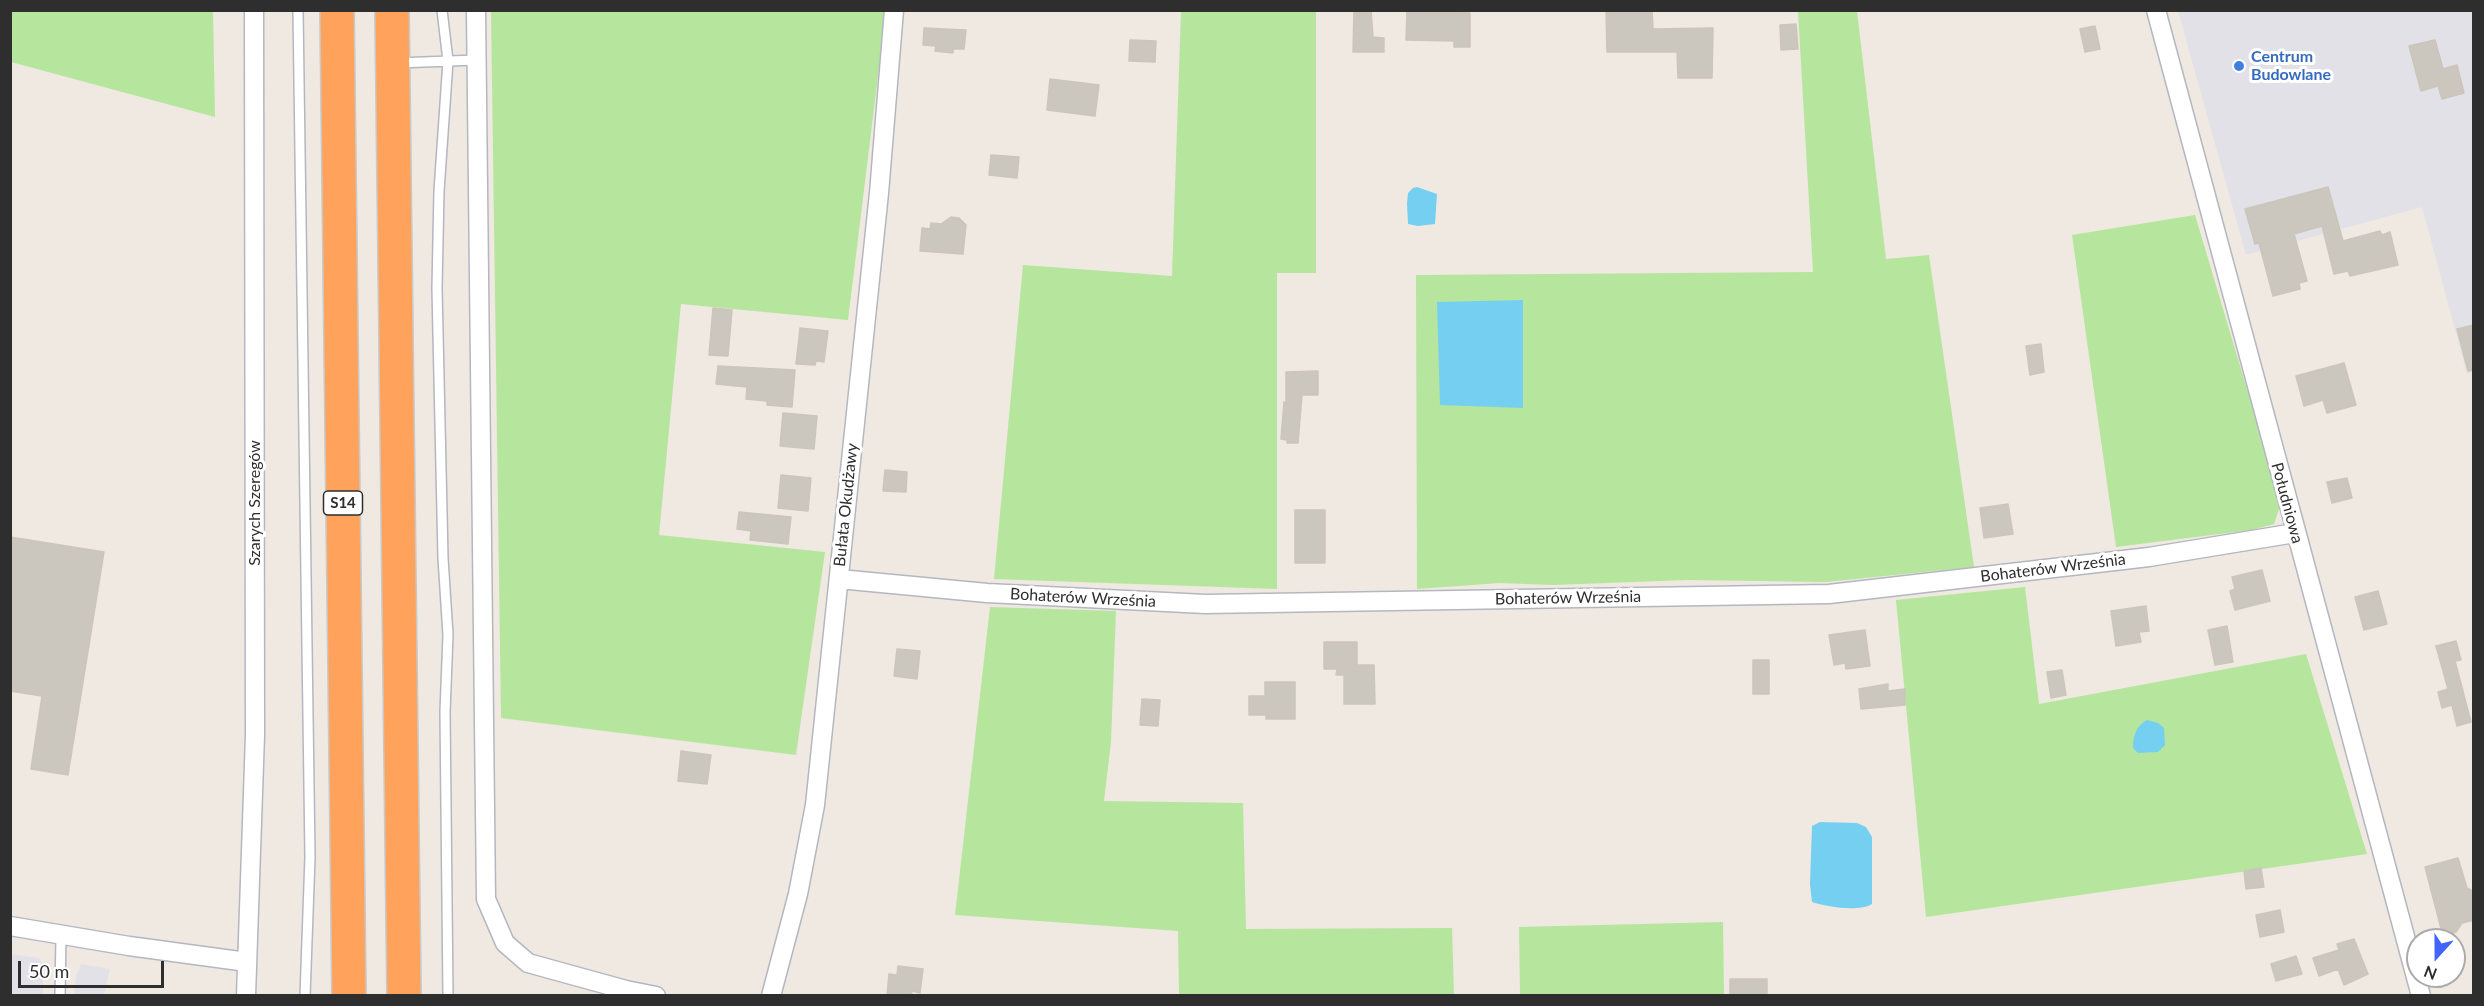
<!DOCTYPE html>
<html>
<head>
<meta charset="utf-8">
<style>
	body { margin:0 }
	#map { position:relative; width:2484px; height:1006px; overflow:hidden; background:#efe9e1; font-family:Lato,sans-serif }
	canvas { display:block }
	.frame { position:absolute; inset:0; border:12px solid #2e2e2e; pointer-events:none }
	.north { position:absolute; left:2406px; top:928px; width:60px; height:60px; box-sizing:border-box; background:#fff; border:2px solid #ababab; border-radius:50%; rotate:201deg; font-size:16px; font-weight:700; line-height:24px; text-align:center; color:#2e2e2e }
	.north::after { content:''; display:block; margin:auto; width:21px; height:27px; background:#4264fb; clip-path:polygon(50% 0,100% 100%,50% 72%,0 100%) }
	.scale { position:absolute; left:18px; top:961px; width:146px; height:27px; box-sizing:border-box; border:3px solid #2e2e2e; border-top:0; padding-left:8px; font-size:18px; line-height:21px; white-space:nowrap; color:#2e2e2e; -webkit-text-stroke:4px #fff; paint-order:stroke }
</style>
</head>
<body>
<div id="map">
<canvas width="2484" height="1006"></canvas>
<div class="frame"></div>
<div class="north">N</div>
<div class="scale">50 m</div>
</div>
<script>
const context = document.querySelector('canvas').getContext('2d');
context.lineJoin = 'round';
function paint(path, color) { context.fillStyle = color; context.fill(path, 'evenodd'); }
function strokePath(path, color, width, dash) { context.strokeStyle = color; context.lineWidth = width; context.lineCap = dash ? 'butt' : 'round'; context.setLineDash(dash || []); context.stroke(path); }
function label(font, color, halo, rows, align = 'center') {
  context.font = font + ' Lato,sans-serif'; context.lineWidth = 6; context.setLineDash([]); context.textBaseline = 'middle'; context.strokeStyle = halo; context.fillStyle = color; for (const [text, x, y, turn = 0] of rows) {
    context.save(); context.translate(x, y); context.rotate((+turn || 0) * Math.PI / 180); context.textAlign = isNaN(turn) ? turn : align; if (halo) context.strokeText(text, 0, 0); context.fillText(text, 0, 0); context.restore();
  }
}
paint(new Path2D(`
	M2178,11H2473V372L2467,374L2422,207L2246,255Z
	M10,954L39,958L43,965V995H11Z
	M81,964L110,969L104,995H74L76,976Z`), '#e3e1e8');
paint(new Path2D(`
	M10,11H213L215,117L11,62Z
	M491,11H886L848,320L681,304L659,535L825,552L796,755L501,718Z
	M1181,11H1316V273H1277V589L994,579L1023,265L1172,276Z
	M1798,11H1857L1886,259L1929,255L1974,567L1826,582L1688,580L1553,585L1500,583L1417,589L1416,275L1813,272Z
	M2195,215L2281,503L2274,524L2252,530L2116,547L2072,235Z
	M2025,587L2039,704L2306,654L2367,854L1926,917L1896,600Z
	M990,607L1116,611L1111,742L1104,801L1243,803L1246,929L1452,928L1454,995H1179L1178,931L955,915Z
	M1723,922L1724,995H1520L1519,927Z`), '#b6e59e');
paint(new Path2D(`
	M1417,187L1437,194L1435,224L1418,226L1408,224L1407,203L1408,193L1413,188Z
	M1523,300V408L1440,405L1437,302Z
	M2147,720L2158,723L2164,728L2165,745L2158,752L2138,753L2133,748C2133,736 2136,726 2147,720Z
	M1820,822L1857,823L1866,827L1872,837V904C1859,912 1827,907 1812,902L1810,884L1812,826Z`), '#75cff0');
const building = new Path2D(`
	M1354,10H1371L1373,37L1384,38V52H1353Z
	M1606,10H1652L1653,29L1713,28L1712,78H1678L1677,52H1607Z
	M1407,11L1470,13V47H1454V41L1406,40Z
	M1796,24L1798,49L1781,50L1780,25Z
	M2095,26L2100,49L2085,52L2080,29Z
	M924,28L966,30L964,49H953V53L935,51L936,46L923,45Z
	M1130,40L1156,41L1155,62L1129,61Z
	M2435,40L2443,69L2457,65L2464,93L2442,99L2438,86L2421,91L2409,46Z
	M1050,79L1099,85L1095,116L1047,110Z
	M991,155L1019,157L1017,178L989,175Z
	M2328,187L2343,241L2380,231L2382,235L2390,232L2398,265L2350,276L2348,271L2334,274L2322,226L2294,234L2307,281L2299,283L2300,289L2273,296L2259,243L2255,244L2245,209Z
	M951,217L959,218L966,225L963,254L920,251L922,228L930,229L931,223L941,224Z
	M713,308L732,310L728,356L709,355Z
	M2474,325V370L2468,371L2457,329Z
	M800,328L828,331L824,362L816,361L815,365L796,364Z
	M2041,344L2044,372L2030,375L2026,346Z
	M2344,363L2356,405L2327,413L2323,400L2304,406L2296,376Z
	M718,366L795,370L792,407L767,405V401L746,399L747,387L716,384Z
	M1318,371V395H1302L1298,443H1287V440L1281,439L1284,402H1286V372Z
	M783,413L817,416L814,449L780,446Z
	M885,470L907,472L906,492L883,491Z
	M781,475L811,478L808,511L778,508Z
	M2347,478L2352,498L2332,503L2327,482Z
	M2008,504L2013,534L1984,538L1980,508Z
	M1295,510H1325V563H1295Z
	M739,512L791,517L788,544L750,540L751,531L737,529Z
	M10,537L104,552L68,775L31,769L42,696L10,691Z
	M2262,570L2270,601L2235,610L2230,591L2235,589L2232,577Z
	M2378,591L2387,624L2364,630L2355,597Z
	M2146,606L2149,631L2139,632L2141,642L2116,646L2111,611Z
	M2227,626L2233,662L2215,665L2208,630Z
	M1865,630L1870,666L1846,669L1845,663L1834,665L1829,635Z
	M2456,641L2461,660L2455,661L2471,722L2457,726L2452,705L2442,708L2438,692L2448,689L2436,646Z
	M1324,642H1357V665H1374L1375,704H1344V675H1336L1337,669H1324Z
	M897,649L920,651L917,679L894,676Z
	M1753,660H1769V694H1753Z
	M2062,670L2066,695L2051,698L2047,672Z
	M1265,682H1295V719H1266V715H1249V696H1265Z
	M1888,684V691L1905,689V705L1861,709L1859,689Z
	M1142,699L1160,700L1158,726L1140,725Z
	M681,751L711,755L707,784L678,781Z
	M2458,858L2467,888L2474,892V920L2462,923L2456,932L2443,936L2425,867Z
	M2261,868L2264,887L2246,889L2244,871Z
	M2280,910L2284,932L2260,937L2256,915Z
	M2354,939L2368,974L2344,985L2338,969L2319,976L2313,958L2339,950L2337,944Z
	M2296,956L2302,974L2276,981L2271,964Z
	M898,966L923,969L920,993L912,991L911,996H887L889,974L897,975Z
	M1730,979H1767V996H1730Z`);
paint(building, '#cbc7bf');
strokePath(building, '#cbc5ba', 1.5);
const lane = new Path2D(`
	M298,10L310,857L305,996
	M442,10L448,61L439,191L437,288L443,558L448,635L445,712L448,996
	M397,63L476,60
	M60,996L61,935`);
const street = new Path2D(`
	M476,10L486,899L505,943L528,963L626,990L656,996
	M2156,10L2421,996
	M839,579L987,593L1205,604L1829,594L2149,557L2295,533
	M10,926L129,946L247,962
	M246,996L255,735L254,10
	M771,996L798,894L815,805L879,193L894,10`);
const highway = new Path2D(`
	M337,10L349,996
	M392,10L404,996`);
strokePath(lane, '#b4b7c1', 12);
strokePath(street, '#b4b7c1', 21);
strokePath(highway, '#c9c9c9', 36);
strokePath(lane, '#fff', 9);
strokePath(street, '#fff', 18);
strokePath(highway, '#ffa35c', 33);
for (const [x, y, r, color] of [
	[2239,66,6,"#3f7fe0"]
]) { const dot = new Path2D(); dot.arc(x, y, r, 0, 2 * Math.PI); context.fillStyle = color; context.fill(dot); strokePath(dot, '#fff', 2); }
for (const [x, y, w] of [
	[343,503,39]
]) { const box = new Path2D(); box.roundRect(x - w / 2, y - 12, w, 24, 4.5); context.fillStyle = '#fff'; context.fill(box); strokePath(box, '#2e2e2e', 1.5); }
label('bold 15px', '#2e2e2e', null, [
	["S14",343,503]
]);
label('bold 16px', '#366cbe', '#fff', [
	["Centrum",2251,57],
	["Budowlane",2251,75]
], 'left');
label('16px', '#2e2e2e', '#fff', [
	["Szarych Szeregów",255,503,-90],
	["Południowa",2287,503,75],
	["Bułata Okudżawy",846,505,-84],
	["Bohaterów Września",2053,568,-7],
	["Bohaterów Września",1083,598,3],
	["Bohaterów Września",1568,598,-1]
]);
</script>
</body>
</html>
